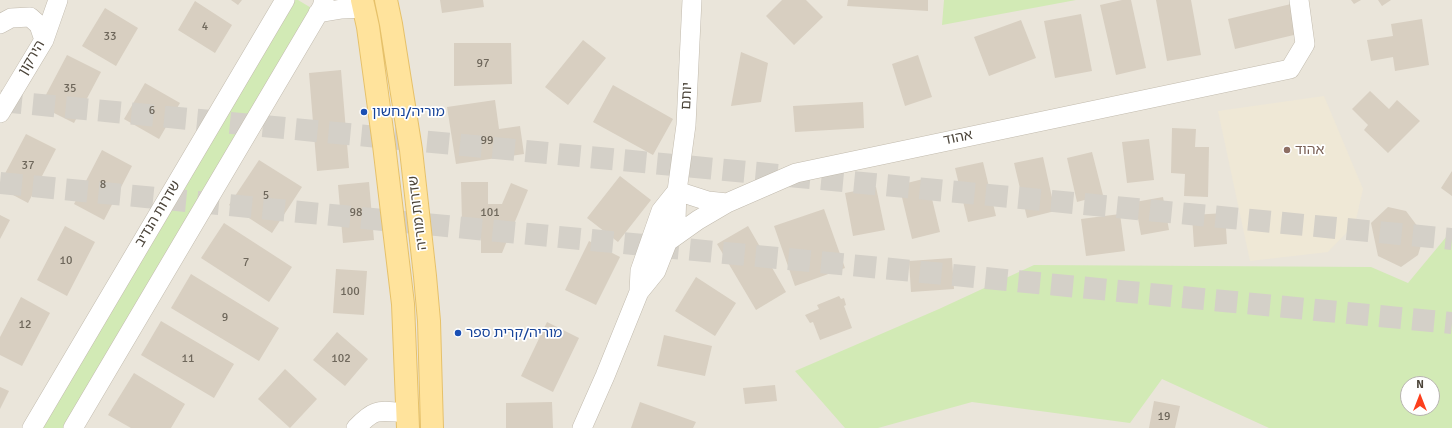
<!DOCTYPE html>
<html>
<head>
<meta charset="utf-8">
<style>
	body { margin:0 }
	#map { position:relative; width:1452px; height:428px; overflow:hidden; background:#f6f3ec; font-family:Signika,sans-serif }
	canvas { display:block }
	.north { position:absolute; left:1400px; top:376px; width:40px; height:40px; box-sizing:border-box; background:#fff; border:1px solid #b7b4b0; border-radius:50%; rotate:0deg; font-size:11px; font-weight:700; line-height:16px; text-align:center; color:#4b4439 }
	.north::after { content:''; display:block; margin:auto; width:14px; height:18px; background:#fc3f1d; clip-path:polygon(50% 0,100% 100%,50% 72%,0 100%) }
</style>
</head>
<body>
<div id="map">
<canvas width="1452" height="428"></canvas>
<div class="north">N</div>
</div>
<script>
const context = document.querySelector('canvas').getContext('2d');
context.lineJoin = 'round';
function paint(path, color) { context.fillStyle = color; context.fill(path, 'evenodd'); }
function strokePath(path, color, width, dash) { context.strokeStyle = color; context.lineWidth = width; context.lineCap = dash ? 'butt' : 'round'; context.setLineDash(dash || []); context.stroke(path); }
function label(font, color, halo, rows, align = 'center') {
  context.font = font + ' Signika,"Noto Sans Hebrew",sans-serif'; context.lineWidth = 3.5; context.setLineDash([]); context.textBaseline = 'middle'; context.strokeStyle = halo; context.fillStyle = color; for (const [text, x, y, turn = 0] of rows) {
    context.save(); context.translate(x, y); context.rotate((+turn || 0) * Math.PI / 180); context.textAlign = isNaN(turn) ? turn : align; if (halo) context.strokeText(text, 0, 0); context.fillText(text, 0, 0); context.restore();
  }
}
paint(new Path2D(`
	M0,0H1452V428H0ZM1408,384H1432V408H1408Z`), '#eae5da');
paint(new Path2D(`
	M1324,96L1363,189L1355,224L1328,252L1250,261L1218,111Z`), '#efe8d6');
paint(new Path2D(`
	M294,0H298L313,9L64,428H39Z
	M944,0H1076L942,25Z
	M1447,236L1452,239V428H1269L1162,379L1130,423L972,402L878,428H845L795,371L939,309L1034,265L1371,267L1408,283ZM1408,384H1432V408H1408Z`), '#d2eab5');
paint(new Path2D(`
	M231,0H242L238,5Z
	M440,0H483L484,7L442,13Z
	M782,0H806L823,17L794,45L766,16Z
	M848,0H928V11L847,6Z
	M1122,0H1131L1146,68L1116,75L1100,5Z
	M1156,0H1191L1201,55L1167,61Z
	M1351,0H1361L1354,4Z
	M1378,0H1391L1382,6Z
	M195,1L232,25L215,53L178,30Z
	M1291,4L1298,34L1235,49L1228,19Z
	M105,8L138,28L116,66L82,46Z
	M1081,14L1092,71L1055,78L1044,21Z
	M1422,19L1429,65L1395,71L1393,57L1371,61L1367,40L1393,36L1391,24Z
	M1021,20L1036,58L989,76L974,37Z
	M583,40L606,58L568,105L545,87Z
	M454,43H511L512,84L454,86Z
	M741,52L768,63L761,102L731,106Z
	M67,55L101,72L74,123L40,106Z
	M918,55L932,97L905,106L892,64Z
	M341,70L349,168L317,171L309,73Z
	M145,83L180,103L159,139L124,119Z
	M613,85L673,119L653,155L593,122Z
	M1370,91L1389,109L1397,100L1420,121L1388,153L1364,130L1368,125L1352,109Z
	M495,100L499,129L520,126L524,154L456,164L447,107Z
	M863,102L864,128L795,132L793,106Z
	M1172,128L1196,129L1195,147H1209L1208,197L1184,196L1185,174L1171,173Z
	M26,134L56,149L28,203L0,188V183Z
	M1149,139L1154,180L1127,183L1122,142Z
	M102,150L132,166L104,220L74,204Z
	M1092,152L1103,195L1077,202L1067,158Z
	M1043,157L1055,211L1027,218L1014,163Z
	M259,160L302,187L272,233L229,205Z
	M983,162L996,216L968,222L955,168Z
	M1452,171V196L1441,188Z
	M620,176L651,200L618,242L587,218Z
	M927,178L940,232L912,239L899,185Z
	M369,182L374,240L343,243L338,185Z
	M461,182H488V204H502L511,183L528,190L502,253H481V222H462Z
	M876,187L885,230L853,236L845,193Z
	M1163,197L1169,230L1141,235L1135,202Z
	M1388,207L1406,211L1424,235L1418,255L1401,267L1378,256L1371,223Z
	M824,209L845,268L795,286L774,226Z
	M1225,213L1227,244L1194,247L1192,215Z
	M1120,214L1125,251L1086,256L1081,219Z
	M0,215L10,220L0,239Z
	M224,223L292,267L269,302L201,258Z
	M65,226L95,242L67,296L37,280Z
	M748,226L786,292L756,310L717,244Z
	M589,241L620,257L596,305L565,290Z
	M952,258L954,289L911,292L909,261Z
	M336,269L367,271L364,315L333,313Z
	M191,274L279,328L259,361L171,308Z
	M696,277L736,303L715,336L675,311Z
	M839,296L841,299L844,298L846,305L844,306L852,328L820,340L813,322L810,323L805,315L819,309L817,305Z
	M21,297L50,313L22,366L0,355V337Z
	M161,321L234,364L214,398L141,355Z
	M547,322L579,338L553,392L521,376Z
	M337,332L368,359L345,386L313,360Z
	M664,335L712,346L705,376L657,366Z
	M285,369L317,399L290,428L258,399Z
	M134,373L185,404L171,428H131L108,415Z
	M775,385L777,401L745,404L743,388Z
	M0,387L9,391L0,409Z
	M1154,401L1180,406L1175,428H1149Z
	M552,402L553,428H506V403Z
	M640,402L696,422L693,428H631Z`), '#d8cfc1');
strokePath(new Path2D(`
	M0,101L1452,239
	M0,183L1452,323`), '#d4d0c8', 22, [22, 11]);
const minor = new Path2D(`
	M318,13L342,9L364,8
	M0,24L11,18L30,17L39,25L44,40
	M0,113L44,40L58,0
	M677,191L708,201L727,203L796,173L1290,69L1305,44L1299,0
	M667,242L698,220L727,203
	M639,292L640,271L661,211L677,191
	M32,428L285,0
	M73,428L322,7L324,0
	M356,428C376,407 379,411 407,413
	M582,428L605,376L639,292L656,271L676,220L677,191L686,125L692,0`);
const major = new Path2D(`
	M362,0L368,27L384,145L403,304L408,428
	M386,0L391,24L411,150L425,276L429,321L432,428`);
strokePath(minor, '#c2bbae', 20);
strokePath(major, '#e6c16a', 24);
strokePath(minor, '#fff', 19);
strokePath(major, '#ffe39c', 22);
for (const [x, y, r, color] of [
	[364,112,4,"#1a4fb4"],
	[1287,150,4,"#8d6e63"],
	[458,333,4,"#1a4fb4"]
]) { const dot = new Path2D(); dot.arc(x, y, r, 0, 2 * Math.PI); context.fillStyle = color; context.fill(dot); strokePath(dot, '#fff', 1.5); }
label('12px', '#6e675b', null, [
	["4",205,27],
	["33",110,37],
	["97",483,64],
	["35",70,89],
	["6",152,111],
	["99",487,141],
	["37",28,166],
	["8",103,185],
	["5",266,196],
	["98",356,213],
	["101",490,213],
	["10",66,261],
	["7",246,263],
	["100",350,292],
	["9",225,318],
	["12",25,325],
	["11",188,359],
	["102",341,359],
	["19",1164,417]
]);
label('14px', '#4b4439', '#fff', [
	["הירקון",32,58,-59],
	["יותם",687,96,-87],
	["אהוד",958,138,-12],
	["שדרות מוריה",418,213,-97],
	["שדרות הנדיב",158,214,-59]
]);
label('14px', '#164399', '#fff', [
	["מוריה/נחשון",372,112],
	["מוריה/קרית ספר",466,333]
], 'left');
label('14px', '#785e54', '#fff', [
	["אהוד",1295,150]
], 'left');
</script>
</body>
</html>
